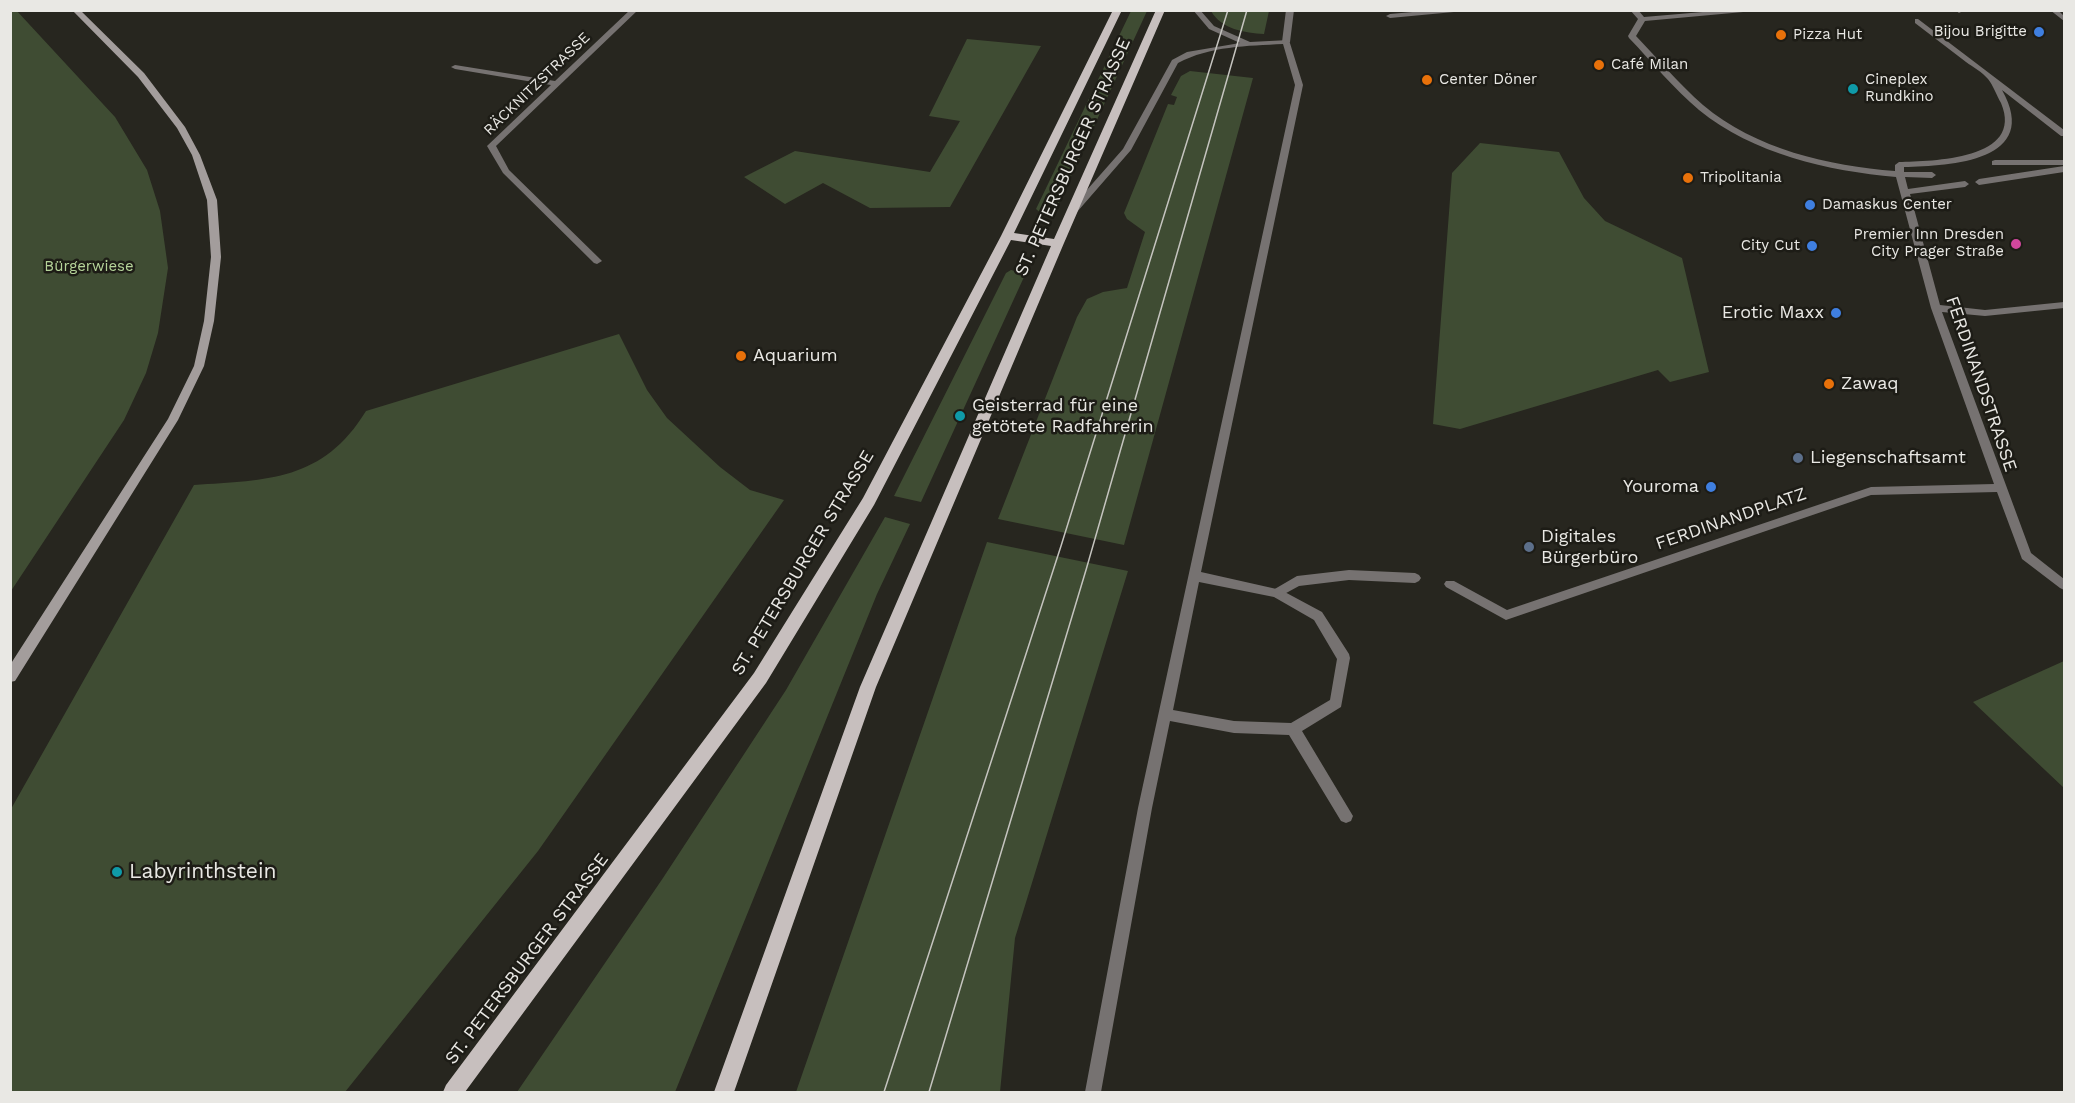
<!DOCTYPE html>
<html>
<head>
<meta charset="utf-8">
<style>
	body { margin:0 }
	#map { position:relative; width:2075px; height:1103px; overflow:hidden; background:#27261f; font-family:"Work Sans",sans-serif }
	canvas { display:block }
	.frame { position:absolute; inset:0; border:12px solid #e9e8e4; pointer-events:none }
</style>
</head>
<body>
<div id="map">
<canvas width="2075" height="1103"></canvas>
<div class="frame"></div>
</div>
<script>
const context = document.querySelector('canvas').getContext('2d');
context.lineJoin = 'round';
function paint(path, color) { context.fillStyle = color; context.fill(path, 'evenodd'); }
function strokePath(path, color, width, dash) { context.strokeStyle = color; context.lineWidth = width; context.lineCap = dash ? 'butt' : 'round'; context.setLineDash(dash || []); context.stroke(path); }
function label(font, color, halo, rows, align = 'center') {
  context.font = font + ' "Work Sans",sans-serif'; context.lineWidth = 5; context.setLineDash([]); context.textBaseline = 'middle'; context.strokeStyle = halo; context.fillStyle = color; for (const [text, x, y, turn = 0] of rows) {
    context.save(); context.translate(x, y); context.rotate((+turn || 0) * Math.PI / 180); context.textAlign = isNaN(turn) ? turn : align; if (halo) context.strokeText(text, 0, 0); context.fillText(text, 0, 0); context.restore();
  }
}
paint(new Path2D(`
	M16,10L115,117L147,170L160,211L168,268L158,333L146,373L124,420L11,591L10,11Z
	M1131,11H1147L1055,211C1048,214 1042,215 1036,209Z
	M1211,11H1269L1264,34C1245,33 1221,29 1211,11Z
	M967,39L1041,46L950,207L870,208L823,183L785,204L744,177L795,151L930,172L960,121L929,116Z
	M1190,71L1253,78L1124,545L998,519L1077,317L1087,299L1103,292L1127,288L1145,232L1127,219L1124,213L1168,104L1174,105L1177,97L1171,95L1181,76Z
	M1480,143L1559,152L1584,198L1605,221L1682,258L1709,372L1670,382L1658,370L1460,429L1433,424L1452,173Z
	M1011,270L1022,273L1024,277L921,502L894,496L1006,273Z
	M619,334L647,390L667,418L720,467L750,490L784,500L538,851L345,1092H11V809L194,485C268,480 323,481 366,411Z
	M885,517L910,524L877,594L675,1092H517L663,878L786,690Z
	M987,542L1128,571L1015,938L1000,1092H796Z
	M2064,661V788L1973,702Z`), '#3f4c33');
paint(new Path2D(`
	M1193,10H1200L1214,26L1250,42L1289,40L1303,85L1201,572L1281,590L1322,612L1349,654L1350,658L1341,707L1302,731L1353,816L1351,821L1346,823L1341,821L1289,735L1234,733L1170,721L1152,808L1101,1092H1085L1138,808L1295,85L1283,44C1247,46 1210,46 1178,63L1131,150L1077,212H1071V208L1123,149L1172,60L1187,52L1240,43L1209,29ZM1199,582L1274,597L1314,620L1337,659L1330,700L1291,723L1234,721L1173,710Z`), '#767271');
paint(new Path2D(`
	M630,10H638L496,146L509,170L600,259L602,261L597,264L594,263L503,173L487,146L551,85L455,69L451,67L455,65L555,81Z
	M1286,10H1294L1290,42L1286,44L1282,42Z
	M1435,10H1475L1390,18L1386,16L1390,14Z
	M1630,10H1638L1644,17L1726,10H1765L1645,21L1636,36C1658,59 1679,84 1703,105C1755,149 1829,166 1895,171V165L1899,162C1932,161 2025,160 2001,103C1997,96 1993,85 1988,79C1982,72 1973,67 1966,62C1949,49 1932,36 1915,23V19H1918L2064,130V136H2061L2002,90C2042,161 1951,166 1904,167V172H1932L1936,175L1932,178L1905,177L1908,189L1965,181L1969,184L1965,187L1910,194L1940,305L1985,310L2064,302V308L1985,316L1942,312L2031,553L2064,579V590L2060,588L2022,559L1997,492L1871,495L1506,620L1446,587L1444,584L1446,581H1454L1507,610L1871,487L1994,484L1931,308L1896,177C1828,171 1753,154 1699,110C1674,89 1652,62 1629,38L1628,36L1638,19Z
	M1955,10H1962L1963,11L1959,13Z
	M2050,10H2058L2064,16V21Z
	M1995,160H2064V165H1992V161Z
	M2064,166V172L1979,185L1975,182L1979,179Z
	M1349,570L1415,573L1419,575L1421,578L1419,581L1415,583L1349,580L1299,586L1277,598L1273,596L1271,593L1273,590L1297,576Z`), '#767271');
paint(new Path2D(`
	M72,10H80L144,73L185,127L200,155L217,200L221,257L214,321L204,366L178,420L15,681L10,682V665L168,419L194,366L204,321L211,257L207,200L192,155L177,128L138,77Z`), '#a39d9c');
paint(new Path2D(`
	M1113,10H1122L1014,233L1054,239L1156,10H1165L1064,243L876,687L734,1092H714L860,687L1051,246L1011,240L874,505L766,683L465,1092H443L446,1085L754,673L863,498L1001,236Z`), '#c7bfbe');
strokePath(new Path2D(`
	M884,1092L1061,546L1228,10
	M929,1092L1086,570L1247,10`), '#c5c4bf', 1.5);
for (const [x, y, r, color] of [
	[2039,32,6,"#3f7fe0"],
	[1781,35,6,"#e8710a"],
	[1599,65,6,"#e8710a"],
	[1427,80,6,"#e8710a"],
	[1853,89,6,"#0f9aa8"],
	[1688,178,6,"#e8710a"],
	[1810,205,6,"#3f7fe0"],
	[2016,244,6,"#d1479c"],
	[1812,246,6,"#3f7fe0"],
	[1836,313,6,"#3f7fe0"],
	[741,356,6,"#e8710a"],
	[1829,384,6,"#e8710a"],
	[960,416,6,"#0f9aa8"],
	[1798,458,6,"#5c6f8a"],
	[1711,487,6,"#3f7fe0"],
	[1529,547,6,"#5c6f8a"],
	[117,872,6,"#0f9aa8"]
]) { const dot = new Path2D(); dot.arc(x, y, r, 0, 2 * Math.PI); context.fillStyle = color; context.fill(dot); strokePath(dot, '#1d1c16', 2); }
label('15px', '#e9e8e4', '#1d1c16', [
	["Bijou Brigitte",2027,32,"right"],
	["Pizza Hut",1793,35],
	["Café Milan",1611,65],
	["Center Döner",1439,80],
	["Cineplex",1865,80],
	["Rundkino",1865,97],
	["Tripolitania",1700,178],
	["Damaskus Center",1822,205],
	["Premier Inn Dresden",2004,235,"right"],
	["City Prager Straße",2004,252,"right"],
	["City Cut",1800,246,"right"]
], 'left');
label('15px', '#e9e8e4', '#1d1c16', [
	["RÄCKNITZSTRASSE",537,84,-44]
]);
label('15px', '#b5d399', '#1d1c16', [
	["Bürgerwiese",89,267]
]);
label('18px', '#e9e8e4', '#1d1c16', [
	["ST. PETERSBURGER STRASSE",1073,157,-66],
	["FERDINANDSTRASSE",1981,384,71],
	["FERDINANDPLATZ",1731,519,-19],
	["ST. PETERSBURGER STRASSE",803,563,-59],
	["ST. PETERSBURGER STRASSE",527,959,-53]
]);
label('18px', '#e9e8e4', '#1d1c16', [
	["Erotic Maxx",1824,313,"right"],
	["Aquarium",753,356],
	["Zawaq",1841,384],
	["Geisterrad für eine",972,406],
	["getötete Radfahrerin",972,427],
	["Liegenschaftsamt",1810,458],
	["Youroma",1699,487,"right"],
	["Digitales",1541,537],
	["Bürgerbüro",1541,558]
], 'left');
label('21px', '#e9e8e4', '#1d1c16', [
	["Labyrinthstein",129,872]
], 'left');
</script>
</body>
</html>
